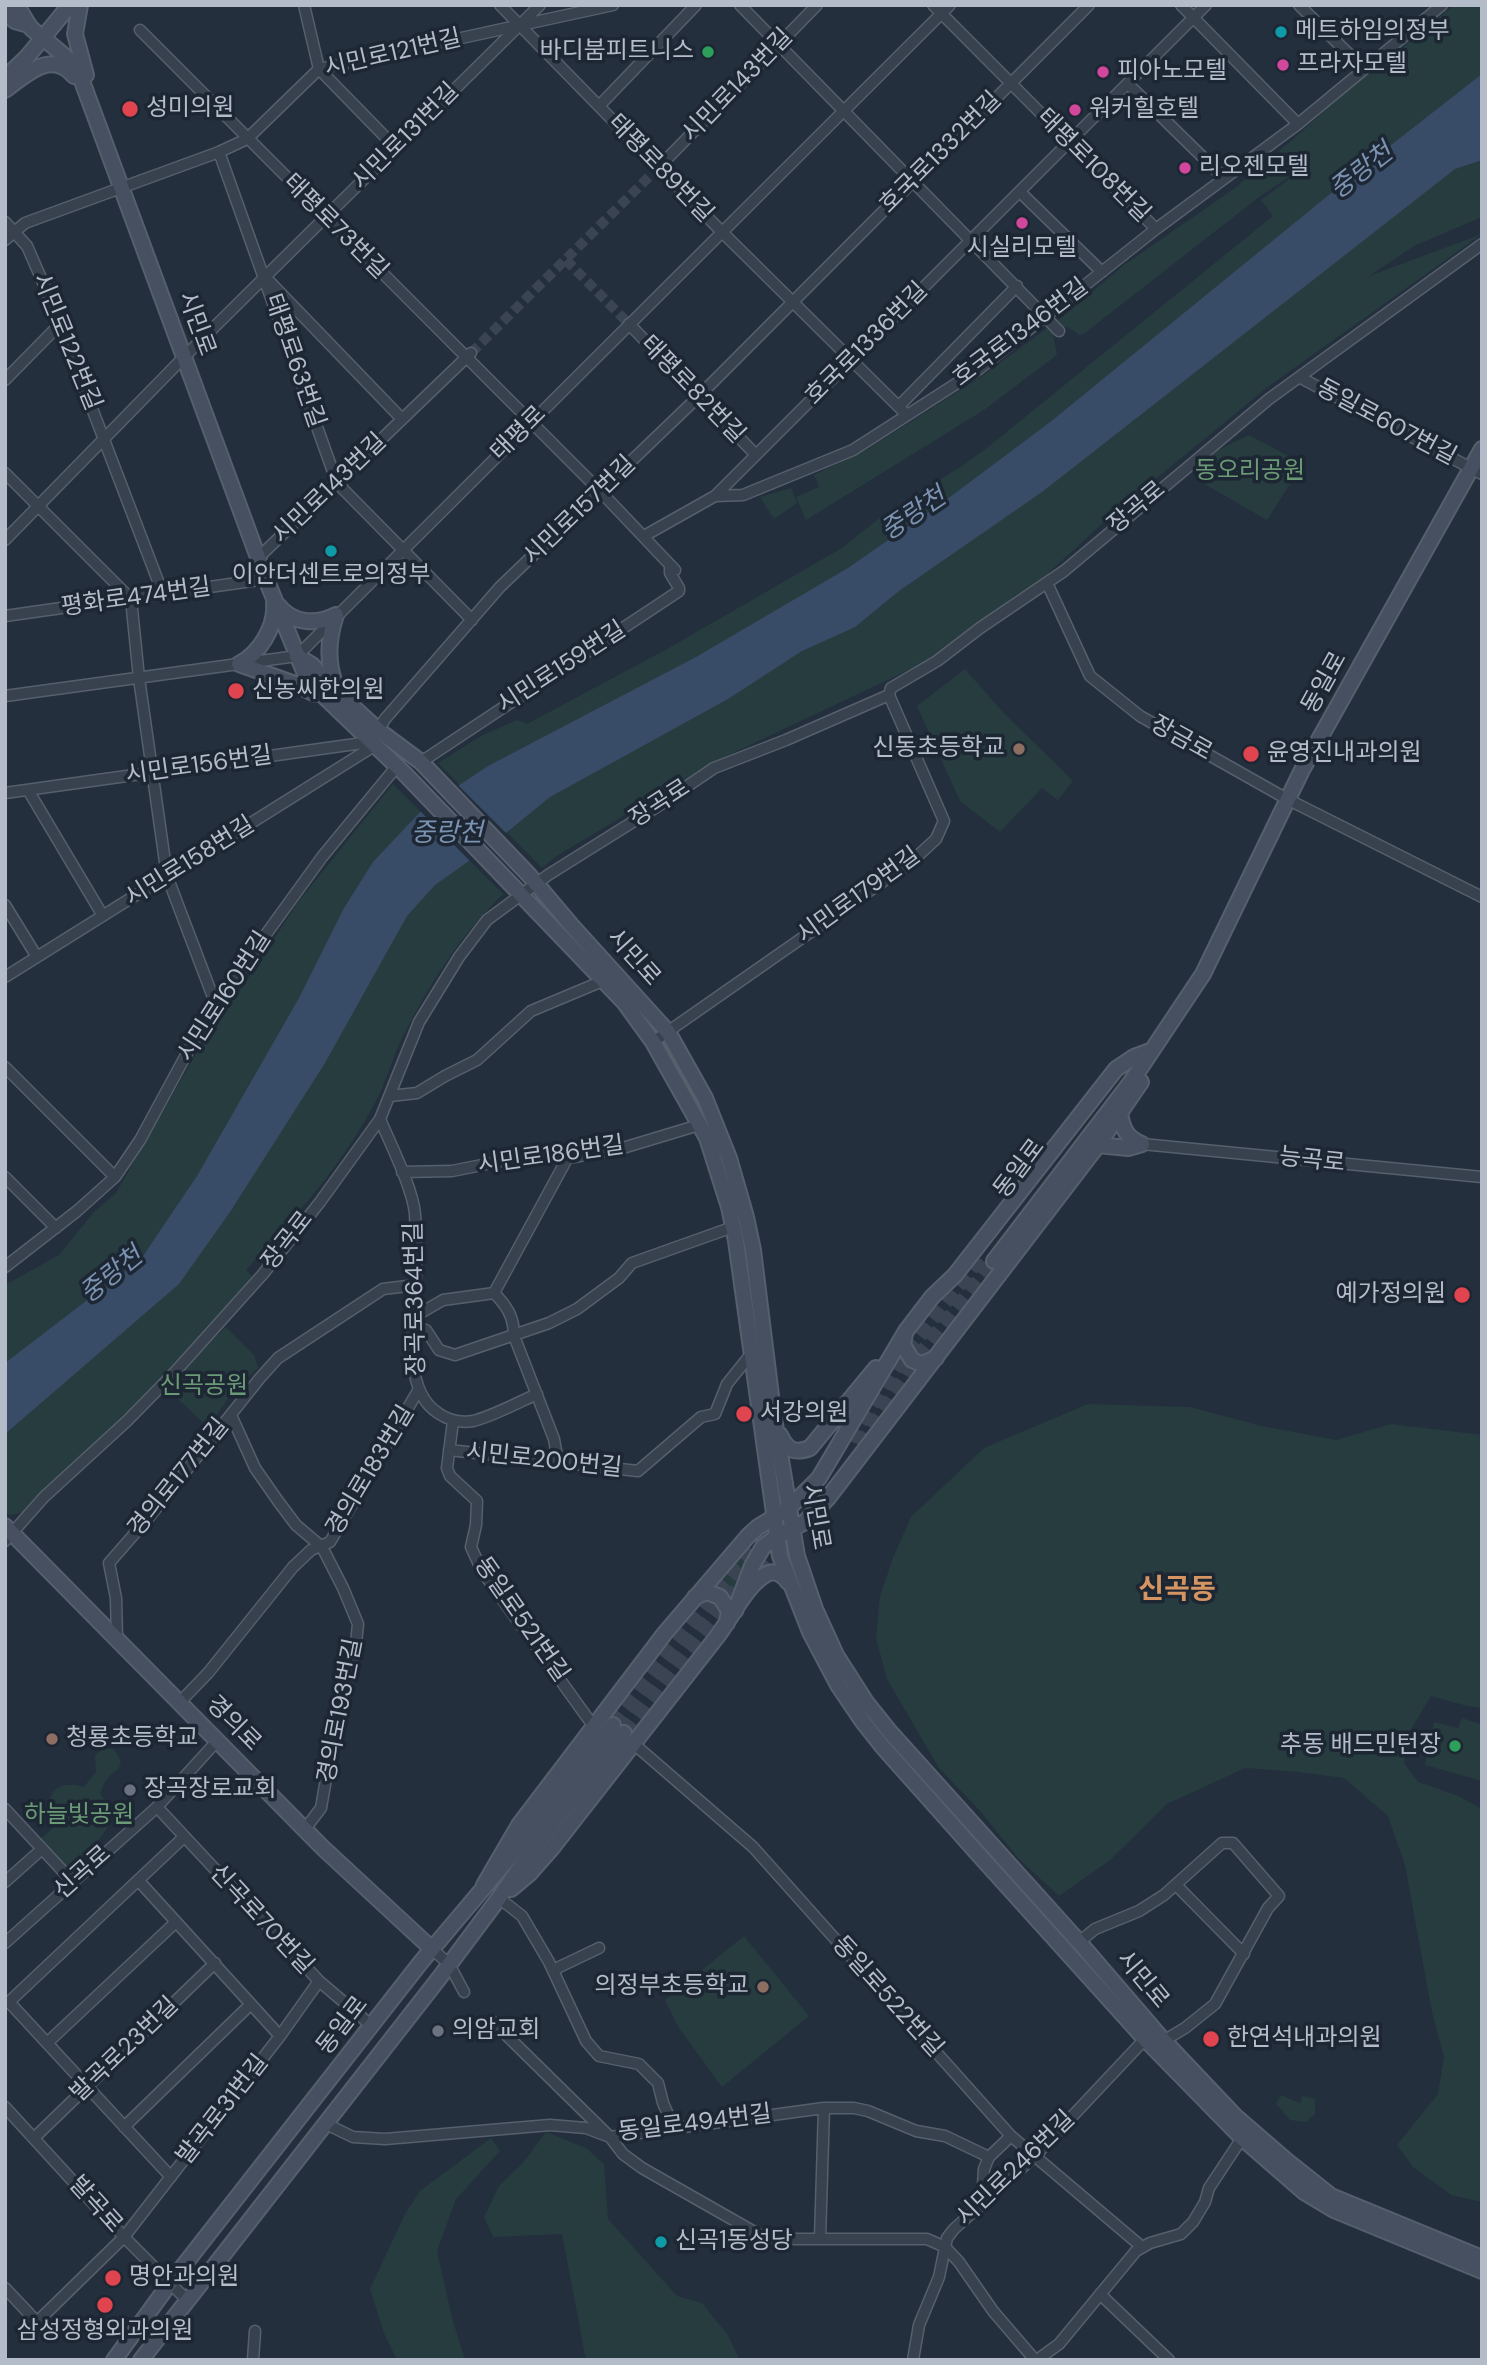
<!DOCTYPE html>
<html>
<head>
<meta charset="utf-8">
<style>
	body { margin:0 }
	#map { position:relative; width:1487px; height:2365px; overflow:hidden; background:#242f3e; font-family:"DM Sans",sans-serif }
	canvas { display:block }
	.frame { position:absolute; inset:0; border:7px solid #b4bcc9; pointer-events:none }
</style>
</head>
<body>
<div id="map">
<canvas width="1487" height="2365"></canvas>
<div class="frame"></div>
</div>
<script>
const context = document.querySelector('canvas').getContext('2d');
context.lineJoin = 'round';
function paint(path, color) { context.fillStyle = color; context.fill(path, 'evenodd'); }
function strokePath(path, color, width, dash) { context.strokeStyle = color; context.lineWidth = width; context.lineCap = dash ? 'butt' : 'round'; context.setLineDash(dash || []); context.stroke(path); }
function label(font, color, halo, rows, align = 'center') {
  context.font = font + ' "DM Sans","Noto Sans KR",sans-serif'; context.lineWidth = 7; context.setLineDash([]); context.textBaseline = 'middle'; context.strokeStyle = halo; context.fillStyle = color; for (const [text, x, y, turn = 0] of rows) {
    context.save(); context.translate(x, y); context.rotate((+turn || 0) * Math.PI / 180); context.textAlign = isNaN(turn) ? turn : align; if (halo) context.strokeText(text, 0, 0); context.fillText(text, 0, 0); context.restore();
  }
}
paint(new Path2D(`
	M1454,5H1482V217L1414,246L1369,276L1482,234L1269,386L1107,519L1041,580L1017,594L932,659L714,762L558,855L542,868L438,763L481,736L517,720L527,724L667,649L842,548L886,513L962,466L988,447L1273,216L1261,200L1310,163L1259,197L1085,333L1080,335L1067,327H1061L1053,334L1057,355L984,410L806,520L796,497L819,487L814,475L868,449L985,374L1061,318L1124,265L1235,188L1291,141L1359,80L1374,71Z
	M1249,435L1303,464L1267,520L1194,478L1214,452Z
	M791,488L797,503L774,519L760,497Z
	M965,669L1001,710L1073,781L1058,800L1042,788L1000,832L960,801L917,706Z
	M393,784L503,894C458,937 425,991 398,1047C391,1063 386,1081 378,1097C345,1162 296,1217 246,1270L253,1277L140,1402L24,1512L9,1515L5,1511V1285L59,1255L94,1212L116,1193L204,1040L239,992L299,901Z
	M226,1327L254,1355L258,1368L230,1395L217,1415L207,1426L165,1387Z
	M1088,1404L1190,1407L1262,1426L1336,1440L1391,1424L1482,1435V1708L1467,1706L1431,1696L1409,1733L1404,1763L1418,1782L1456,1795L1482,1809V2202L1451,2195L1413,2167L1397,2145L1438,2094L1444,2057L1432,2012L1405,1865L1388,1816L1344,1778L1298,1772L1245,1768L1167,1804L1109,1861L1059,1896L1019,1859L981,1812L939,1768L887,1679L876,1638L880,1596L893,1558L911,1517L984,1448Z
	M746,1549L750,1550L751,1553L731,1602L713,1586Z
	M1462,1718L1482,1725V1781L1425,1765L1434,1722L1458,1728Z
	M104,1748L113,1749C128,1767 118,1767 108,1778C104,1781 102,1790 100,1794C105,1800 110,1806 111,1814C113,1832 79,1858 67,1871L39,1840L53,1828C43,1801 51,1777 84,1787L96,1772L95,1755Z
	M744,1936L809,2016L722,2087L679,2028L665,2000Z
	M1281,2095L1300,2103L1302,2096L1315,2099V2114L1306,2122L1290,2120L1276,2104Z
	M546,2132L586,2148L604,2164L608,2219L677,2296L702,2303L727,2334L740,2360H586L562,2234L493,2237L484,2217L499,2186L523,2163Z
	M491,2138L500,2151L456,2199L437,2251L452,2318L465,2360H397L384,2333L370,2289L405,2214L420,2191Z`), '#263c3f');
paint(new Path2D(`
	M1482,74V160L1455,169L1042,492L899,591L855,627L802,651L728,699L550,797L490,846L435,885L407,916L325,1063L230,1212L179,1284L5,1434V1363L141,1259L197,1176L299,998L344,908L373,862L422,810L488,766L696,657L848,568L950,497L1049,423L1368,163Z`), '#394c67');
paint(new Path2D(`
	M456,783L509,836L472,863L418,809Z`), '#242f3e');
strokePath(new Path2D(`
	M566,260L629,324
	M471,353L659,167`), '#3a4453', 10, [10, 5]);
strokePath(new Path2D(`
	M849,1440L898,1364L983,1254
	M860,1446L921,1353L994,1261
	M613,1725L723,1583L782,1520
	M624,1733L719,1608L785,1537`), '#3a4453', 14, [14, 7]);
const street = new Path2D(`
	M304,5L319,69L395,147
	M500,5L722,232L907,415
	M740,5L1059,331
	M933,5L1156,229
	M1181,5L1298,124
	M1299,5L1364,69
	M140,30L600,491L675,570
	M1128,84L1224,178
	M599,106L696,5
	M219,152L337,483L472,620
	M659,167L817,5
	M1020,192L1102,272
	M5,222L27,246L51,301L163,594
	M5,240L25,223L219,152L247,139L319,69L613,5
	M268,280L402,419
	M629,324L756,455
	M1301,378L1482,474
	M5,380L60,324
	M899,406L1017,286
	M5,473L131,599L139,678L167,876L216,1005
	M715,496L1206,5
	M644,536L715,496L743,495L853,450L979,369L1156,229L1298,124L1442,5
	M5,540L184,357L540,5
	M258,558L471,353
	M1047,583L1090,676L1140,716L1287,799L1482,897
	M5,616L266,579
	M5,696L297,656L950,5
	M378,730L385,719L500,587L698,397L1089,5
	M421,762L679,591V588L670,573V565
	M28,790L103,916
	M5,793L370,742
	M5,905L37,957
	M5,977L374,746
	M653,1042L911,862L936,839L944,821L889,695
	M5,1067L115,1177
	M390,1096L417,1093L445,1076L477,1060L531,1011L605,980
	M380,1119C390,1143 413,1189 415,1214C416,1233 416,1253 416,1272C415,1312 399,1388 438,1413C448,1420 461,1423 473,1421C491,1417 519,1402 537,1394
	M1142,1144L1482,1177
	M402,1172L452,1171L512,1159L574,1157L626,1147L699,1125
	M5,1177L56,1228
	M5,1267L77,1211L115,1177L140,1140L192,1044L235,977L322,857L397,766
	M494,1293C507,1306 514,1317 514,1336L554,1439L558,1462
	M412,1318L443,1300L494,1293L568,1157
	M412,1327L426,1330L439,1350L455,1355L549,1323L577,1309L619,1278L632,1263L733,1227
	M231,1415L255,1468L278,1501L296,1525L322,1547L343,1588L358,1624L356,1643L336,1721L321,1808L305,1829
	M453,1421L447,1468L450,1476L477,1501L476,1525L471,1547L482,1571L594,1727
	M449,1450L638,1471L701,1417L715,1414L727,1384L751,1354
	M5,1541L44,1497L127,1421L174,1373L263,1274L320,1202L380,1119L419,1022L459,957L487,920L548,875L655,808L714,768L786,740L889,695L891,688L937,661L980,628L1064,571L1269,399L1482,244
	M117,1639L116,1598L109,1563L150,1516L260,1378L278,1358L383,1289L415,1285
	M180,1702L208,1673L293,1567L311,1550L330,1542L419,1389
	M634,1744L753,1847L1011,2136L1142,2247
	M157,1807L319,1981L372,2026
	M5,1809L73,1882
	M138,1880L280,2036
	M5,1882L42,1849
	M1176,1885L1244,1954
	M499,1898L522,1916L549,1962L586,2041L599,2056L639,2064L658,2083L663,2103L674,2128
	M1079,1942L1095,1929L1139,1911L1164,1895L1222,1843H1233L1279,1896L1268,1908L1215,2004L1185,2028L1160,2043
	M5,1943L157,1807L217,1741
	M432,1949L449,1964L464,1992
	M553,1970L599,1948
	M492,2021L610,2137L623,2154L642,2168L758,2234L764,2237L793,2239H927L945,2247L959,2262L993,2311L1035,2360
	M47,2043L176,1922
	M5,2107L124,2237L187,2300
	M324,2123L353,2137L385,2139L550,2125L586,2128L610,2137L824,2108H854L868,2111L916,2131L945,2136L989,2157L1011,2136
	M124,2127L251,2004
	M34,2138L215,1963
	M171,2177L9,2002L184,1837
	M982,2203L984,2169L989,2157
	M820,2239L824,2108
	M5,2288L37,2322L124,2237L280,2036L319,1981
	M1100,2294L1169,2360
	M253,2360L255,2331
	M913,2360L919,2325L939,2277L947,2238L954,2229L1034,2157L1145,2039
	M1037,2360L1059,2344L1136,2251L1150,2243L1181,2234L1193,2222L1205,2202L1209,2188L1242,2138`);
const secondary = new Path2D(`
	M15,5C23,12 25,22 32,29C48,43 67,55 79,73L266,579L308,681L404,773L624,1002L653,1042L707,1138L729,1207L736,1241L780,1556L810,1632L838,1685L863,1722L882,1746L980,1856L1145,2039L1242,2138L1304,2192L1334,2210L1482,2271
	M80,5L75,34L86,75
	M5,13L15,21L29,25
	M5,78L27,57L70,5
	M5,90C26,75 51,49 74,76
	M278,605C292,624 317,625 336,615
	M336,615C328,639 326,664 337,688
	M297,656L312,665L331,687L378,730L421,762L529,875L572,926L668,1032L705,1098L729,1158L746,1217L753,1250L773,1412L797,1556L815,1609L836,1655L866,1702L890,1732L1079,1942L1164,2041L1235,2116L1287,2161L1331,2196L1482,2258
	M239,664L295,684L315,694
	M239,664C259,654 276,627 274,604
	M1120,1114C1123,1130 1127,1138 1142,1144
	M1098,1145L1128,1148L1142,1144
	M994,1261L1131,1082L1203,974L1302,770L1482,449
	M905,1333L903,1345L912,1360L922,1364L936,1358
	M780,1435C787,1450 794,1454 810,1448L876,1368
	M5,1526L323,1848L432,1949
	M695,1597L707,1592L720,1597L729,1611L727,1623
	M735,1611L752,1566L763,1547L776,1537L805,1522L828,1498L1098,1145L1141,1082
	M484,1885L519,1825L665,1633L748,1536L758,1527L789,1508L819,1478L906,1331L932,1297L955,1275L1116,1069L1134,1057L1150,1051
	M511,1889L530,1873L552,1848C607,1778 662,1708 716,1638C731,1619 745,1587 765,1575C774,1569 782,1574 788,1582
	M114,2360L170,2283L421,1962L519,1846L613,1725
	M141,2360L440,1977L499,1898L530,1853L624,1733`);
strokePath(street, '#565f6c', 13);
strokePath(secondary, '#565f6c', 18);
strokePath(street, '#38414e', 10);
strokePath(secondary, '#465061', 14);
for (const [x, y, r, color] of [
	[1281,32,7,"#0f9aa8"],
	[708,52,7,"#2e9e5b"],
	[1283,65,7,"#d1479c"],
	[1103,72,7,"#d1479c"],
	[130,109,9,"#e0444e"],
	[1075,110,7,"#d1479c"],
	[1185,168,7,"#d1479c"],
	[1022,223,7,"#d1479c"],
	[331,551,7,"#0f9aa8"],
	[236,691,9,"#e0444e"],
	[1019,749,7,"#8d6e63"],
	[1251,754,9,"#e0444e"],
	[1462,1295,9,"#e0444e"],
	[744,1414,9,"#e0444e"],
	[52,1739,7,"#8d6e63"],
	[1455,1746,7,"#2e9e5b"],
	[130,1790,7,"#6b7280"],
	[763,1987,7,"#8d6e63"],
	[438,2031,7,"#6b7280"],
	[1211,2039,9,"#e0444e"],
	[661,2242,7,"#0f9aa8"],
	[113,2278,9,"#e0444e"],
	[105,2305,9,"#e0444e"]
]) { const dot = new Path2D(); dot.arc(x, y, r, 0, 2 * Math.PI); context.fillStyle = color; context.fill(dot); strokePath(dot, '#1d2633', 2.5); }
label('24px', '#b4bcc9', '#1d2633', [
	["메트하임의정부",1295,32],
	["바디붐피트니스",694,52,"right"],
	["프라자모텔",1297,65],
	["피아노모텔",1117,72],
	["성미의원",146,109],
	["워커힐호텔",1089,110],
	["리오젠모텔",1199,168],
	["시실리모텔",1022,249,"center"],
	["이안더센트로의정부",331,576,"center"],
	["신농씨한의원",252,691],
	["신동초등학교",1005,749,"right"],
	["윤영진내과의원",1267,754],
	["예가정의원",1446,1295,"right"],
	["서강의원",760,1414],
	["청룡초등학교",66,1739],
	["추동 배드민턴장",1441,1746,"right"],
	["장곡장로교회",144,1790],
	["의정부초등학교",749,1987,"right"],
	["의암교회",452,2031],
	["한연석내과의원",1227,2039],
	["신곡1동성당",675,2242],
	["명안과의원",129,2278],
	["삼성정형외과의원",105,2332,"center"]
], 'left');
label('24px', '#b4bcc9', '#1d2633', [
	["시민로121번길",393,54,-13],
	["시민로143번길",738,86,-46],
	["시민로131번길",406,137,-45],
	["호국로1332번길",941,153,-45],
	["태평로108번길",1093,166,45],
	["태평로89번길",660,169,46],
	["태평로73번길",335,227,45],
	["시민로",196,324,70],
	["호국로1346번길",1021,333,-37],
	["시민로122번길",66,342,68],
	["호국로1336번길",867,344,-45],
	["태평로63번길",294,361,71],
	["태평로82번길",692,390,46],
	["동일로607번길",1386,423,28],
	["태평로",519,434,-45],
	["시민로143번길",330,489,-44],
	["장곡로",1137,508,-40],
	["시민로157번길",580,511,-44],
	["평화로474번길",136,598,-8],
	["시민로159번길",562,668,-33],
	["동일로",1325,683,-61],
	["장금로",1181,739,29],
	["시민로156번길",199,766,-8],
	["장곡로",660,804,-33],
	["시민로158번길",190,862,-32],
	["시민로179번길",859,896,-36],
	["시민로",633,958,48],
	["시민로160번길",225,997,-57],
	["시민로186번길",551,1156,-8],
	["능곡로",1312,1161,6],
	["동일로",1020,1169,-53],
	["장곡로",288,1241,-52],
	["장곡로364번길",416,1299,-91],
	["시민로200번길",544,1461,6],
	["경의로183번길",371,1471,-59],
	["경의로177번길",179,1478,-51],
	["시민로",815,1517,80],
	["동일로521번길",521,1620,55],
	["경의로193번길",341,1711,-79],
	["경의로",233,1724,45],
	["신곡로",83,1873,-42],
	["신곡로70번길",261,1920,47],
	["시민로",1142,1980,50],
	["동일로522번길",887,1997,48],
	["동일로",343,2026,-52],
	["발곡로23번길",125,2050,-44],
	["발곡로31번길",223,2110,-52],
	["동일로494번길",695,2124,-7],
	["시민로246번길",1016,2169,-44],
	["발곡로",95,2205,48]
]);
label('24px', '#6b9a76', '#1d2633', [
	["동오리공원",1250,472],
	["신곡공원",204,1387],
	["하늘빛공원",79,1816]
]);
label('italic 26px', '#7c92b1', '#1d2633', [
	["중랑천",1362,172,-38],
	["중랑천",914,515,-34],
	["중랑천",447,834],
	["중랑천",112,1276,-39]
]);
label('bold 28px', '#d59563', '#1d2633', [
	["신곡동",1177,1591]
]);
</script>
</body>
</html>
